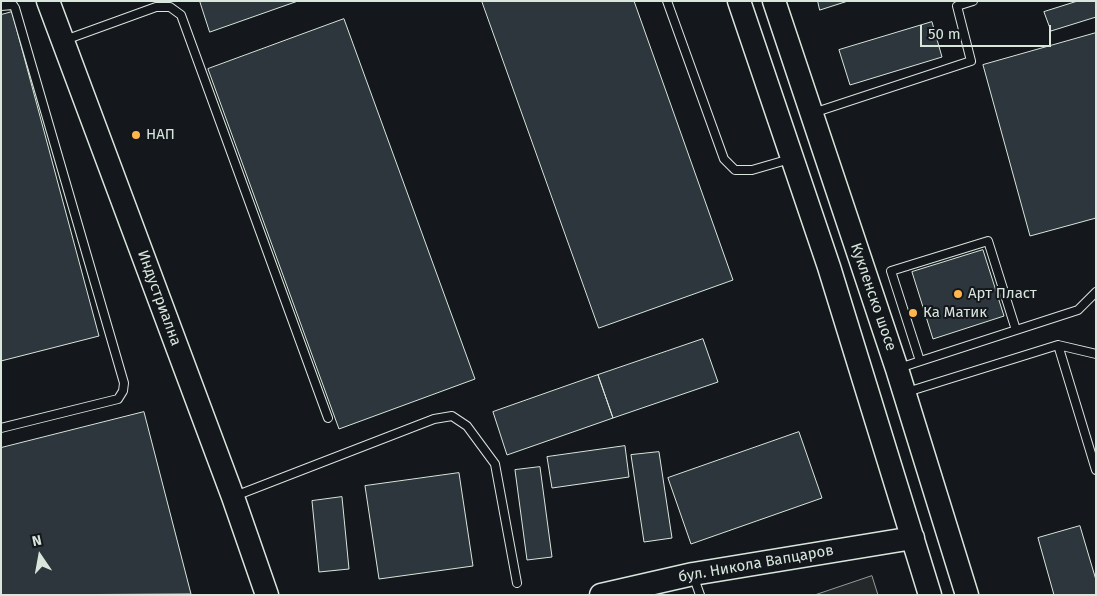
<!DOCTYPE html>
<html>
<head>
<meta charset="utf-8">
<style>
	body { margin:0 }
	#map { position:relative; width:1097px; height:596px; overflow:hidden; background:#14181c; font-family:"Fira Sans",sans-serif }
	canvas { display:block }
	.frame { position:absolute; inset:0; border:2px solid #d8e6dc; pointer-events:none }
	.north { position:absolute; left:15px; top:531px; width:50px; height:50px; -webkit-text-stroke:4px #14181c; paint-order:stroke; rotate:348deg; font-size:14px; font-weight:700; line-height:20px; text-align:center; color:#d8e6dc }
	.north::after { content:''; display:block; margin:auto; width:18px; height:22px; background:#d8e6dc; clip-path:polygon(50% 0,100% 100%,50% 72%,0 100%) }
	.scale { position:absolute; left:920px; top:25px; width:131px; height:22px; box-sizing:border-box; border:2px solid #d8e6dc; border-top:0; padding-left:6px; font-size:15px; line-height:18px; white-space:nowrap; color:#d8e6dc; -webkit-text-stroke:4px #14181c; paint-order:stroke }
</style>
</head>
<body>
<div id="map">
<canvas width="1097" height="596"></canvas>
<div class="frame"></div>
<div class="north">N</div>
<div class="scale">50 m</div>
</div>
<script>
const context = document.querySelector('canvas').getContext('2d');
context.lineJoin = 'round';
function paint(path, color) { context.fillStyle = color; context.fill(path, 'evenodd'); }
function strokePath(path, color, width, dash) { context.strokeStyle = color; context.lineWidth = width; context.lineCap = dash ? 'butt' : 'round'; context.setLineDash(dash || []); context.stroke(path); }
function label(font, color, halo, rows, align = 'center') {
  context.font = font + ' "Fira Sans",sans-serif'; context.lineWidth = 4; context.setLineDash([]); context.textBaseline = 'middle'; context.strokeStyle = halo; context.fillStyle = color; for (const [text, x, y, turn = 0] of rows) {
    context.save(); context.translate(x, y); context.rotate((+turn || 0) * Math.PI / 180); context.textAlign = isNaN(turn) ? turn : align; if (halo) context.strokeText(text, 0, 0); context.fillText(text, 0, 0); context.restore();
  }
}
const parking = new Path2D(`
	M872,576L878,595H815Z`);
paint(parking, '#24282b');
strokePath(parking, '#939e99', 1);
const building = new Path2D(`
	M200,1H298L210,32Z
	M482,1H634L733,280L599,328Z
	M818,1H848L820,10Z
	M1078,1H1096V17L1051,31L1044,12Z
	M12,12L99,336L1,361V15Z
	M344,19L475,379L339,429L208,69Z
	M932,22L942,57L850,85L839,50Z
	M1096,33V218L1030,236L983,65Z
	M983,250L1004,316L933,339L912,272Z
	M703,339L718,382L613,418L598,375Z
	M598,375L613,418L507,455L493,412Z
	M144,412L191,594L1,595V448Z
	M799,432L822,498L691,544L668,478Z
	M625,446L629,477L552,488L547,457Z
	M659,452L672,538L644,542L631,455Z
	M540,467L552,557L527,560L515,470Z
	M459,473L473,566L379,579L365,486Z
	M342,497L349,569L319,572L312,501Z
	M1080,526L1096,580V595H1054L1038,538Z`);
paint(building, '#2c363c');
strokePath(building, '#d8e6dc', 1);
const lane = new Path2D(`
	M667,1L724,159L735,170H752L790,159
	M1,6L13,5L15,8L124,383L123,391L118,399L1,428
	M65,40L156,7H170L181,15L328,418
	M813,113L971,61L957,6L973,1
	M1058,345L1096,470
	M920,361L891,271L988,241L1016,330
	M899,368L1078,310L1096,292
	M907,392L1058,345L1096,354
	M235,496L434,419L452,416L467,426L495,464L517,583
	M693,575L700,595`);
const secondary = new Path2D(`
	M48,1L233,497L267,595
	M739,1L829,267L930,595
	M774,1L897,369L967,595
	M601,595L693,574L913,538`);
strokePath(lane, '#d8e6dc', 10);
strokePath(secondary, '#d8e6dc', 25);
strokePath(lane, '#14181c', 8);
strokePath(secondary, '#14181c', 22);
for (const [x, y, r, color] of [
	[136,135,5,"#ffb74d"],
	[958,294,5,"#ffb74d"],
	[913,313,5,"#ffb74d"]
]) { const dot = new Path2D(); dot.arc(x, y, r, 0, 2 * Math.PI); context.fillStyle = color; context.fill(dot); strokePath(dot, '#14181c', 2); }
label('15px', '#d8e6dc', '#14181c', [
	["НАП",146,135],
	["Арт Пласт",968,294],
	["Ка Матик",923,313]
], 'left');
label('15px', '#d8e6dc', '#14181c', [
	["Кукленско шосе",873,297,71],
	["Индустриална",159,298,70],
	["бул. Никола Вапцаров",756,564,-10]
]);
</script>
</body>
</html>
